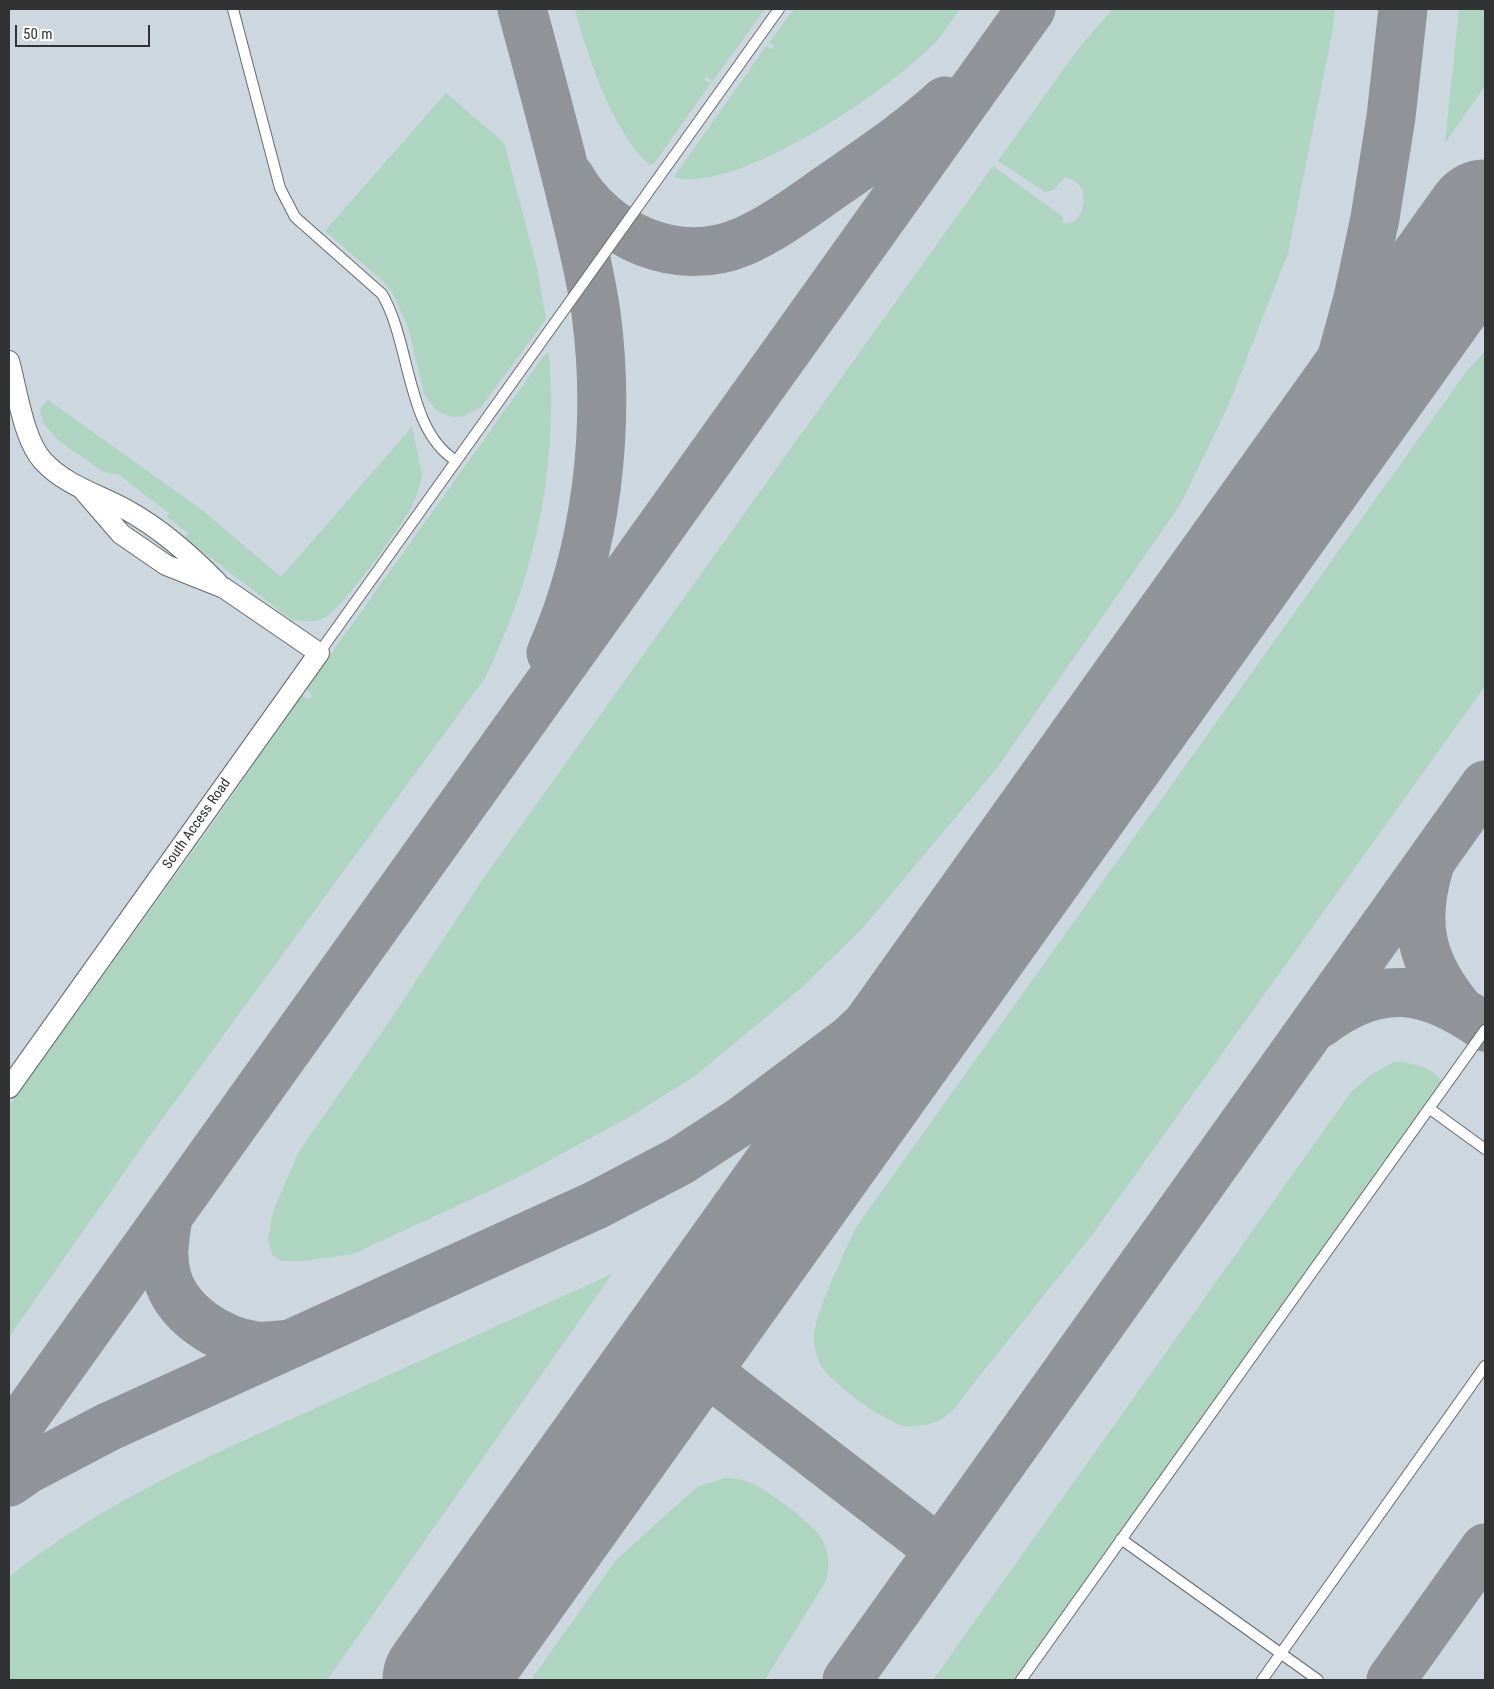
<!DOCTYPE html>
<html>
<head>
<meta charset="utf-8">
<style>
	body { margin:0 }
	#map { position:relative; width:1494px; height:1689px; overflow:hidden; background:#dee3e8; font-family:"Roboto Condensed",sans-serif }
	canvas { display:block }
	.frame { position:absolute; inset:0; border:10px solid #303234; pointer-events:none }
	.scale { position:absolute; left:15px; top:25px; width:135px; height:22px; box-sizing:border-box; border:2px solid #303234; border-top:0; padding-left:6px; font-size:15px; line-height:18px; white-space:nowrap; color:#303234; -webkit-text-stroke:4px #fff; paint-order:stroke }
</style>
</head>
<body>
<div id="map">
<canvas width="1494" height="1689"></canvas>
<div class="frame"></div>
<div class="scale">50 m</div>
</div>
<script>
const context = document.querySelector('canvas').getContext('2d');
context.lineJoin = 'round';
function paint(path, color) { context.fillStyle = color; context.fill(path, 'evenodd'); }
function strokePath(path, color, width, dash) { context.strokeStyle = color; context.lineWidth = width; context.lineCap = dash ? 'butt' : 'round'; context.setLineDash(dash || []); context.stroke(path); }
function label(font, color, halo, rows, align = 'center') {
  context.font = font + ' "Roboto Condensed",sans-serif'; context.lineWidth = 4; context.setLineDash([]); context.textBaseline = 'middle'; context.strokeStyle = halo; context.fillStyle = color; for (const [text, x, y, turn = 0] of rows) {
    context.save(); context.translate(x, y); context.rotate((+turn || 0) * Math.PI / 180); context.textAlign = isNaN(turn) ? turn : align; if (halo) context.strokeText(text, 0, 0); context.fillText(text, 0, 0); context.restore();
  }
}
paint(new Path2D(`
	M9,9H1485V1680H9Z`), '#ccd7e0');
paint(new Path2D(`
	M575,9H765L712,82L709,78L705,77V81L711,83L655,162L650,165C613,133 587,55 575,9Z
	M794,9H960C953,18 947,28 940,37C900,84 736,196 674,177L767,45L770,49L773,48V45L769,43Z
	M1113,9H1335L1333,29L1288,253L1228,406L1180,505L997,768L860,931L800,989L695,1076L633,1115L515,1179L353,1254L303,1261H282L272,1255L268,1239L273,1212L298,1153L389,1022L483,879L993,166L1063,217V223C1082,228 1089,196 1079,185C1076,181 1069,179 1065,177L1053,190L1045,192L998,161L1078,49Z
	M1459,9H1485V86L1445,143Z
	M446,93L504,143L537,267L546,319L481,407L464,416L453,417L444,414L436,410L424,393L408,327L393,294L384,282L325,231Z
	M1485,351V686L1092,1235L970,1388C961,1400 950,1417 935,1422C927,1425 914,1427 905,1426C885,1422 830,1383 820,1364C817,1357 815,1349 814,1342C811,1321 846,1249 857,1226L1467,371Z
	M546,353H549C558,470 536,573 485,678L146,1141L9,1337V1106L212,825L302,695L309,700L313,696L306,689Z
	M48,400L202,510L281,577L412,427L422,474C420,487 415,501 408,513C394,535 345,605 326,617C316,623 303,621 292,620L185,538L188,533L167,517L169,513L119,475L104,472L59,441L43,423L40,409Z
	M1396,1061C1416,1065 1430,1065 1442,1082L1020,1680H933L1352,1091L1372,1074Z
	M612,1274L327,1680H9V1577C101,1503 209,1456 316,1408C415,1363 513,1319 612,1274Z
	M725,1478C733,1478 741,1479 748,1482C766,1489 815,1524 823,1541C829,1554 830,1569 825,1582L765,1680H531L616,1560L697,1487Z`), '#add5bf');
strokePath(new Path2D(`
	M522,9C538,68 554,128 569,188C579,229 590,271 596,313C611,426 597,549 551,653
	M570,177C603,236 677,269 742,242C777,227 808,202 839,181C875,156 912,131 945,101
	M1247,554L1263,530L1335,382L1358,298L1375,218L1391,117L1403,9
	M1429,867C1412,924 1421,963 1459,1009
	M1319,1024C1379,978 1426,985 1485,1027
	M168,1217C165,1237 161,1257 167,1277C177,1314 220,1341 256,1346C267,1347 280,1345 290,1344
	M678,1349L939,1550
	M9,1439L1031,9
	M9,1482L28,1469L108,1427L596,1205L680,1161L740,1122L851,1039L916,978L982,909L1148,691
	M847,1680L1485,785
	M1391,1680L1485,1548`), '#909498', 49);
strokePath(new Path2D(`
	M443,1680L1485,220`), '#909498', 121);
const service = new Path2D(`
	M233,9L280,188L295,217L382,294C411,343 406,429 455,460
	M319,653L779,9
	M1430,1109L1485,1149
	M1121,1539L1318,1680
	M1021,1680L1485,1030
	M1262,1680L1485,1366`);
const minor = new Path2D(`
	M9,361C17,389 23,439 43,461C65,485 97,494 125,509C160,528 189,554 217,582
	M9,1088L319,653L224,588L166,565L121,534L83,490`);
strokePath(service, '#666a6f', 12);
strokePath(minor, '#666a6f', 22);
strokePath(service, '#fff', 10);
strokePath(minor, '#fff', 20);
label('14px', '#303234', '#fff', [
	["South Access Road",197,824,-55]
]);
</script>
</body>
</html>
